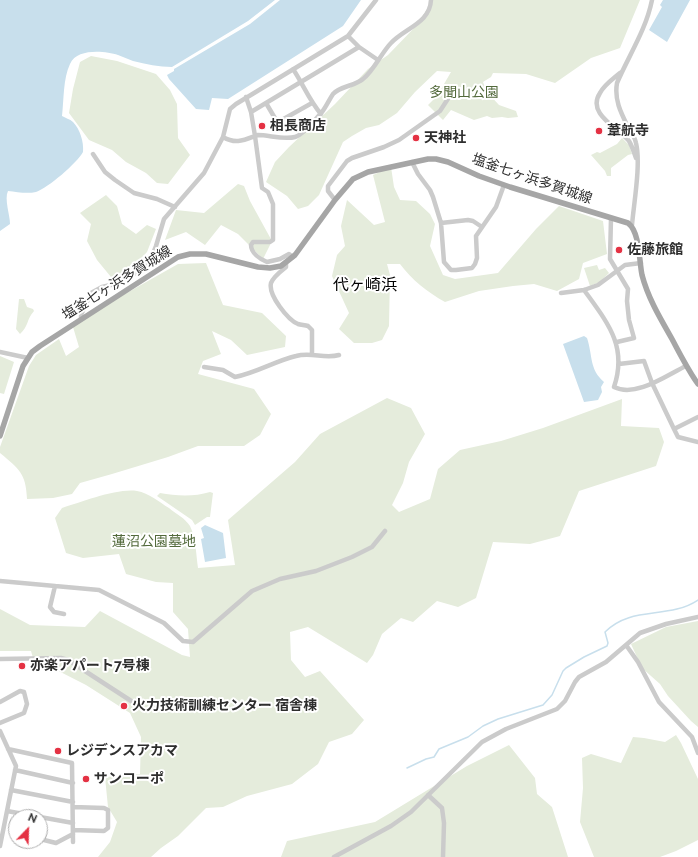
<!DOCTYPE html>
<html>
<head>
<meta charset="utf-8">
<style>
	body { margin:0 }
	#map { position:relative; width:698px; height:857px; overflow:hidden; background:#fff; font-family:Raleway,sans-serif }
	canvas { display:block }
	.north { position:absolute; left:8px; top:809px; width:40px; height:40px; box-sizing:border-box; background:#fff; border:1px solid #ababab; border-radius:50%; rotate:23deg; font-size:11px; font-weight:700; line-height:16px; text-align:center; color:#2e2e2e }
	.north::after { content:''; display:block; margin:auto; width:14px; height:18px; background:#e43143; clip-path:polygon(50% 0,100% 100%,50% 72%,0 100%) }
</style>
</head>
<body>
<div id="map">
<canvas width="698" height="857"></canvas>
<div class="north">N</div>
</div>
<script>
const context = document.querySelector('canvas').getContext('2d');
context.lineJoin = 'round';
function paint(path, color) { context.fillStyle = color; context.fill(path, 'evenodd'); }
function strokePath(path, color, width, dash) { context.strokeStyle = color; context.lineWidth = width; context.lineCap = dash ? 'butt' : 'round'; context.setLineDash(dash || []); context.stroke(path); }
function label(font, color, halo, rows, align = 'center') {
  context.font = font + ' Raleway,"Noto Sans JP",sans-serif'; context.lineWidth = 4; context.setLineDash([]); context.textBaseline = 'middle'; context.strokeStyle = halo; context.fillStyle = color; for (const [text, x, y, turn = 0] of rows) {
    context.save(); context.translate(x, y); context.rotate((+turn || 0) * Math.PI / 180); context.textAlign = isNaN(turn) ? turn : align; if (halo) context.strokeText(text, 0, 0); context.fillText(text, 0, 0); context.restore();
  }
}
paint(new Path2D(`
	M433,0H640L620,48L591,58L555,83L526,74L493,73L491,77L483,82L487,92L499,105L516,111L518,117L508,118L502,117L492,118L487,116L474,120L451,110L443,120L428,105L437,96L451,72L437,71L415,92L397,113L379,125L366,128L352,136L343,142L319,195L308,206L298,209L287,196L266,182L275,162L289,147L335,104L368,69L388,55L416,26Z
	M91,56L117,61L156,74L170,90L177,104L178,138L190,155L168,184L157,183L146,173L126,162L112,150L89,140L69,113L73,89L80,62Z
	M622,138L629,145L632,154L628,155L611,168V176H607L605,171L591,155L597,152L600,153L617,144Z
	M391,167L394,187L400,200L416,201L430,214L435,224L430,246L443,275L455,279L498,273L536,229L559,206L603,221L607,254L583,263L579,279L557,291L534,284L513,286L479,291L445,302C427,292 412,280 400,264H387L390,275L389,326L382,340L372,343H354L339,329L349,313L332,276L337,255L345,246L341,226L347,200L374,225L385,222L373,175Z
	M238,184L244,186L250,201L272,241L263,259L238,234L221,225L205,245L186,232L165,240L176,210L204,213Z
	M106,195L117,206L122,224L136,234L147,225L156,229L147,252L130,270L111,277L97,260L87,241L91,224L80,213Z
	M206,263L223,305L262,313L286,336L285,347L247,355L231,340L212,331L221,354L203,361L198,374L254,389L271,414L260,435L244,446H198L168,457L112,474L80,483L72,494L53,498L27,499C26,473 19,469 0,453V447L29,366L36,355L59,339L66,356L79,347L73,327L102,307L178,264Z
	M597,265L599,270L605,268L609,273L600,282L590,286L584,268Z
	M19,299H24L27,307L33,309L34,311C26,320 29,326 20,334L16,329Z
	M0,356L14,362L4,394L0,393Z
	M387,398L411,408L425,434L409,462L403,483L392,505L399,512L430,499L438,469L460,450L501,441L543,428L622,399L621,426L659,428L664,442L656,466L579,491L560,536L530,544L493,542L476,598L458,607L437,601L413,622L401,618L382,634L373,655L367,663L308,627L290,632L291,660L305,677L320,671L364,720L352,734L329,742L318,764L292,784L247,796L223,807L206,808L178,836L161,848L151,857H98L110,842L117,822L108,807L105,777L140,774L141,737L130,713L86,685L33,658L31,651H0V609L30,625L85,627L100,611L182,655L190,657L188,629L173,612V583L156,582L126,574L119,554L83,558L66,553L55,518L62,508C82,502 117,488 137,491C149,493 159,502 169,508C176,514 185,518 190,526C196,538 196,555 198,568L235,565L228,520L295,462L320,434Z
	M210,492L213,493L210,517H207L195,525L192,520L157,496L160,493C176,496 194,497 210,492Z
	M698,621V727L691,721L668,696L660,684L642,668L631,644L666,627Z
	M676,735L681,743L698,779V840L676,851L660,857H594L580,822L583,788L582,758L591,754L621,763L633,737L644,738L665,742Z
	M509,745L535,778L537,794L552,807L568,857H281L287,841L375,822L467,766Z`), '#e5ecdc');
paint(new Path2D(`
	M0,0H275L248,21L172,67C159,67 146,64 133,61C128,59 123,57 118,55C105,51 77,48 70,64C63,79 64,99 62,116C65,118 70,119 73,122C80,129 84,142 83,152C77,163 48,188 36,192C27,194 17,192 8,191C4,199 10,215 10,224L0,231Z
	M280,0H361L343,26L228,99L212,98L209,110L196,109L169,79L167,75L174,71V69L250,24Z
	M663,0H690L667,42L649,30L662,7L660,5Z
	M584,336L587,338C593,356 589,369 604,382L601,387L602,392L598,400L584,402L563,344Z
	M205,525L223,533L226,558L205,562L201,539L204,538L201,528Z`), '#c8dfec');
strokePath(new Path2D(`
	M407,768L426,759L434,757L439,749L468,737L483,726L498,719L543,705L552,695L563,671L566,668L584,657L607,646L608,643L605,632C632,605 668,620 698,600`), '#c8dfec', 1.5);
strokePath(new Path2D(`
	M348,36L359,47L378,60
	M293,69C303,84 309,100 321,114
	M620,73C613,79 604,85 600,93C586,114 619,128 629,141C632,146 634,152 636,158
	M246,97L251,112L255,136L258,135C269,135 284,140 295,137C302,135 317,118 322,112C326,107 329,100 333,94C340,86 355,86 363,79C373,72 382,52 391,43C405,28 430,23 431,0
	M266,103L276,120L280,121L312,103
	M251,112L359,47
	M223,137C235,144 242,141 255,136L262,188L268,192L273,204V240L270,242H253L251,245C251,253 260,259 267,262L280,259L289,254L293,257
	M93,154L105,172L115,180L134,193L157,199L175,207
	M412,162L418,174L430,190L433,197L441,223L444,262L451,270H456L472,268L475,264L477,258L476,236L496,207L504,185
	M335,200L328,191V186L347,161L352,158L384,147L399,140L440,111L453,91
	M611,218L610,259L628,289L627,301L629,320L634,338L617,342
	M441,223L468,220L473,221L482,227
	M632,225C634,202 641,164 636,143C635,138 632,133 629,129C621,113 614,100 617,83C629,55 646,30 652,0
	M286,263V267C281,271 273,277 271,283C268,295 288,320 298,324C301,325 305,325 308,326L312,330V354
	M584,290C607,322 628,346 614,387C636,398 667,375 686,366
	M561,293L584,290L598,285L625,265L641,263
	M81,318V315L91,293L102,287L115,284L124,281L141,269L151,258L156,246L164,219L204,173L223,137L230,109L236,104L348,36L376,0
	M0,352L28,358
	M619,364L644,361L652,383L674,429L698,417
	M204,367L223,370L235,377C256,373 275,361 296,356C311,352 325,359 339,355
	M674,429L678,437L698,442
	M0,581L99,590L164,623L183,641L193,642L252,591L280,579L316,571L352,557L372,547L385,531
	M55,586L50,607L54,612L64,614
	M626,645L638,662L659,702L692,737L698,753
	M0,659L61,658L68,660L142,708
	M0,702L20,691L24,692L27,704L24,713L0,723
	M0,731L16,766L0,846
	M8,749L72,763L73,842
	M15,770L73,783
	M11,790L73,802
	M428,795L442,808L444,823L443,857
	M73,807L104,808L108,810V828L104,831L73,830
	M7,811L40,817
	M40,817L73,823
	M40,839L56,843L73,834
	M334,857L391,826L411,812L482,742L506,729L557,709L565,701L575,682L579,677L606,662L640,633L666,624L698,617`), '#cbcbcb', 4.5);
strokePath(new Path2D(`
	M0,436L23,366L32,352L40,346L178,257L190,254H206L258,267L270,268L281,266L295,255L335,200L353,179L368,172L428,159H436L448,162L479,176L510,187L628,223C640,232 639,261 642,275C648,298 660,318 672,339C680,354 688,370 698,384`), '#a6a6a6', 5.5);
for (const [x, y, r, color] of [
	[262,126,4,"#e43143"],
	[599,131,4,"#e43143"],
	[416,138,4,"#e43143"],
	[619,250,4,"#e43143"],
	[22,666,4,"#e43143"],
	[124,706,4,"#e43143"],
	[58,751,4,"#e43143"],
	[86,779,4,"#e43143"]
]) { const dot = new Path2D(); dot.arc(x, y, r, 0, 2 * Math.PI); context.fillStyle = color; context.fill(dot); strokePath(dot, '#fff', 1.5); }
label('14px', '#536a3c', '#fff', [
	["多聞山公園",464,93],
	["蓮沼公園墓地",154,542]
]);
label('bold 14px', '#2e2e2e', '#fff', [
	["相長商店",270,126],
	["葦航寺",607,131],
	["天神社",424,138],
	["佐藤旅館",627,250],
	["亦楽アパート7号棟",30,666],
	["火力技術訓練センター 宿舎棟",132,706],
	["レジデンスアカマ",66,751],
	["サンコーポ",94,779]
], 'left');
label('14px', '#2e2e2e', '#fff', [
	["塩釜七ヶ浜多賀城線",532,179,19],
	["塩釜七ヶ浜多賀城線",117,283,-32]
]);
label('16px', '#000', '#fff', [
	["代ヶ崎浜",365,285]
]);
</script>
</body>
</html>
